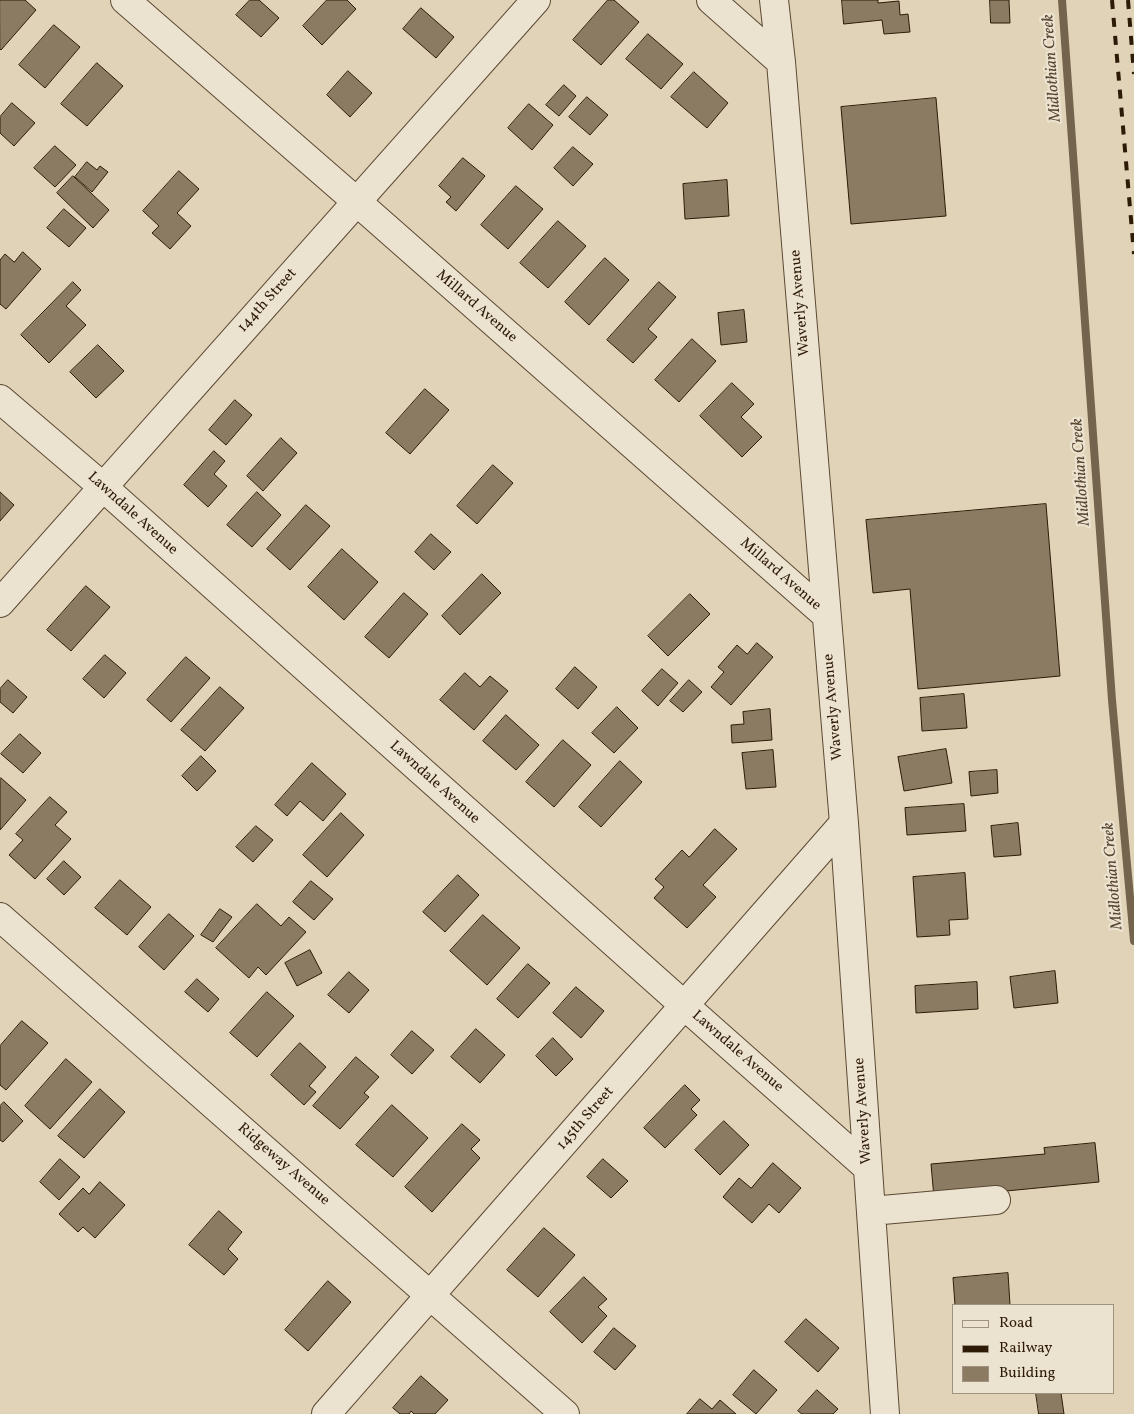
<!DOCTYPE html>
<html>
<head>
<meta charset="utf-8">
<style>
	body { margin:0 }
	#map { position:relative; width:1134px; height:1414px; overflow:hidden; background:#e1d3b7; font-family:Vollkorn,serif }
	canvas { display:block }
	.legend { position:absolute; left:952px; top:1304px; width:162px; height:90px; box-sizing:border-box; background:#ece2d0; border:1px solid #a09280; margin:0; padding:6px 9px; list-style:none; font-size:15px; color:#2d1b07 }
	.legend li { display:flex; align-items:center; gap:10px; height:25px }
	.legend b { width:25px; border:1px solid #a09280 }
</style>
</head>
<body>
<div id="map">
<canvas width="1134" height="1414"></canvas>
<ul class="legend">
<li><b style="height:6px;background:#ece2d0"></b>Road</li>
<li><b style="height:6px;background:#2d1b07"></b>Railway</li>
<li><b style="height:14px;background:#8b7b63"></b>Building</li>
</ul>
</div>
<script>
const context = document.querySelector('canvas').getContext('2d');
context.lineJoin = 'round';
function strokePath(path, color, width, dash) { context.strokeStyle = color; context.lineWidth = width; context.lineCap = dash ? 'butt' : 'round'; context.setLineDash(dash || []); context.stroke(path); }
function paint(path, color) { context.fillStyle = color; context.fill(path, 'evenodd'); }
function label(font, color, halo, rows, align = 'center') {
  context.font = font + ' Vollkorn,serif'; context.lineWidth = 4.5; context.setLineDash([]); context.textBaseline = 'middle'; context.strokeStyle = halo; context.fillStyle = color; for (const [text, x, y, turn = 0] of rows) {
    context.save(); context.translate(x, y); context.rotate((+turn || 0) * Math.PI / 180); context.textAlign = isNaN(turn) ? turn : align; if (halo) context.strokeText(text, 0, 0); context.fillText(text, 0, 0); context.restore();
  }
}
strokePath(new Path2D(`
	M1062,0L1112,700L1134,941`), '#74644d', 8);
const building = new Path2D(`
	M0,0H25L36,10L1,50L0,49Z
	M250,0H259L279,18L261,37L236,15Z
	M327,0H347L356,9L322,45L303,26Z
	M608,0H614L639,22L601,65L573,40Z
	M842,0H878V3L899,1L900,15L908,14L910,32L884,34L882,20L844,24Z
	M990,0H1009L1010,23H991Z
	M421,8L454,37L436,58L403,29Z
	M54,25L80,47L45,88L19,65Z
	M648,34L683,64L661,89L626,59Z
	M97,63L123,86L87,126L61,104Z
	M348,71L372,93L350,117L327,95Z
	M694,72L728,103L707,128L671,97Z
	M564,85L576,96L559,116L546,105Z
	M587,97L608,115L590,135L569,117Z
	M936,98L946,216L851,224L841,107Z
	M12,103L35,123L14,146L0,133V117Z
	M529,104L553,125L532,150L508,128Z
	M55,146L76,165L55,187L34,168Z
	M573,147L593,164L573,186L554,168Z
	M463,158L485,176L456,211L446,202L451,197L439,186Z
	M87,162L97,170L100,166L108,172L92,192L75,177Z
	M179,171L199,189L177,213L191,226L170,249L152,233L159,226L143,211Z
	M73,176L109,210L93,228L57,193Z
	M727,180L729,216L685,219L683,184Z
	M516,186L543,209L508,249L481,225Z
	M64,209L86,228L69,247L47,228Z
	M558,221L586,246L548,288L520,263Z
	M23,252L41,269L6,309L0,304V260L5,254L14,262Z
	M605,258L629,280L589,325L565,302Z
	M73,282L81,290L66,306L86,325L49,363L21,335Z
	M659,282L676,297L648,329L657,337L633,363L607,340Z
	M744,310L747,342L721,345L718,313Z
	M692,339L716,361L679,402L655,380Z
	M98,345L124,371L96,398L70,372Z
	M732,383L754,404L741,417L762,437L742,457L700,416Z
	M425,389L449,410L410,454L386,433Z
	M235,400L252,415L226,445L209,430Z
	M281,438L297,453L263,491L247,476Z
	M214,451L225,461L214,474L227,486L208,507L184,485Z
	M493,465L513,483L477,524L457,506Z
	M0,492L14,505L0,521Z
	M257,492L281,515L252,547L227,525Z
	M1046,504L1060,676L918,689L910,589L873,593L866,520Z
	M306,505L330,526L290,570L267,549Z
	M431,534L451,552L434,570L415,552Z
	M342,549L378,582L344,620L308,587Z
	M482,574L501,593L460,635L442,616Z
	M86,586L110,607L71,651L47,630Z
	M404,593L428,614L389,658L365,637Z
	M690,594L710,614L668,656L648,636Z
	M757,643L773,657L731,705L711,687L724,672L718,667L737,645L747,654Z
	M105,655L126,673L104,698L83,679Z
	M186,657L210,678L171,722L147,700Z
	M575,667L597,687L578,709L556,689Z
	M662,669L678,683L658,706L642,691Z
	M465,673L480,687L490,676L508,691L474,730L440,700Z
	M8,680L27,697L13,713L0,702V689Z
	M689,680L702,692L683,712L670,701Z
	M220,687L244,708L205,751L181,730Z
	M964,694L967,728L922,731L920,698Z
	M617,707L638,728L614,753L592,733Z
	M770,709L772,740L732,743L731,725L744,724L743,712Z
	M506,715L539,745L516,770L483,741Z
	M20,734L41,753L23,773L1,754Z
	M563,740L591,765L554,807L526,782Z
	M946,749L952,783L904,791L898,757Z
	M773,750L776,787L746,789L742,753Z
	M201,756L216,771L197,791L182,776Z
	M620,761L642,782L601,827L579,807Z
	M312,763L346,794L323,821L300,801L287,816L275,805Z
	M997,770L998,793L971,796L969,772Z
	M1,778L26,800L0,830V779Z
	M50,797L67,812L55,825L71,839L35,879L9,855L23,840L16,834Z
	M964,804L966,831L907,835L905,808Z
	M341,813L364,835L327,877L303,855Z
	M1018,823L1021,855L994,857L991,826Z
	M256,826L273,840L253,862L236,847Z
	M715,829L737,849L703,885L716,897L687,928L654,898L664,887L655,879L682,850L689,857Z
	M64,861L81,877L64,895L47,879Z
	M965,873L968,919L949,920L950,935L917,937L913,877Z
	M458,875L479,895L445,932L423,912Z
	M120,880L151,907L127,935L95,908Z
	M311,881L333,899L314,920L293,902Z
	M257,904L281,926L289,917L306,932L266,975L258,967L249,978L216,948Z
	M220,909L232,917L213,942L201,935Z
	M169,914L194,936L164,970L139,947Z
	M483,915L520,948L487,985L450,951Z
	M310,950L322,973L297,986L285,963Z
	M528,964L550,983L518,1018L497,999Z
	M1055,971L1058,1003L1014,1008L1010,977Z
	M349,972L369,990L349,1013L328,995Z
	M197,979L219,999L208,1012L185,992Z
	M977,982L978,1009L916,1013L915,986Z
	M576,987L604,1011L581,1038L553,1013Z
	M267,992L294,1016L257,1057L230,1033Z
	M22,1021L48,1043L6,1090L0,1085V1046Z
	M476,1029L505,1055L480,1083L451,1057Z
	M412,1031L434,1050L412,1074L391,1055Z
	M553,1038L573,1059L556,1076L536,1056Z
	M300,1043L326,1067L309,1086L316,1092L304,1105L271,1075Z
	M356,1057L379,1077L364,1093L369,1097L340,1129L313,1106Z
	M66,1059L92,1082L50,1129L25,1106Z
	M685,1085L700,1100L691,1109L697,1115L665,1148L644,1128Z
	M100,1089L125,1112L84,1158L58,1136Z
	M4,1102L23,1121L3,1142L0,1140V1106Z
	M392,1105L428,1138L393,1177L356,1145Z
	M724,1121L749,1145L720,1175L695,1150Z
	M462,1124L480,1140L471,1149L480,1158L432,1212L405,1187Z
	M1095,1143L1099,1182L934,1198L931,1164L1045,1154L1044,1148Z
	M60,1159L80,1177L59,1200L40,1182Z
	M603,1159L628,1181L611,1198L587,1177Z
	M773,1163L801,1188L779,1213L769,1204L752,1223L723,1197L739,1178L751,1188Z
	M100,1182L125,1205L95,1238L83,1227L78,1232L59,1214L83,1188L89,1194Z
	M219,1211L242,1232L228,1249L238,1259L224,1275L189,1245Z
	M544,1228L575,1255L538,1297L507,1270Z
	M1008,1273L1010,1305H955L953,1278Z
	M584,1277L607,1299L598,1307L607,1316L582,1343L550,1312Z
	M328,1281L351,1302L308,1351L285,1330Z
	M806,1319L839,1348L818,1372L785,1342Z
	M614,1328L636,1346L615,1370L594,1352Z
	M754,1370L777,1390L756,1414L733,1395Z
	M421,1376L448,1400L435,1414H414L411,1411L409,1414H400L393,1408Z
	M817,1390L838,1409L833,1414H802L798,1411Z
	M1036,1393H1061L1064,1414H1039Z
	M700,1399L712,1409L720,1400L736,1414H687Z`);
paint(building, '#8b7b63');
strokePath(building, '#2d1b07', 1);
const minor = new Path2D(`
	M125,0L356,201L826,615
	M711,0L781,62
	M774,0L781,62L844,823L885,1414
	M0,399L103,487L685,1006L868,1168
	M0,603L536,0
	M0,917L565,1414
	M871,1211L996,1200
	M326,1414L844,823`);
strokePath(minor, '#5a4933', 30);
strokePath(minor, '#ece2d0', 28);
strokePath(new Path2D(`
	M1112,0L1134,254
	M1128,0L1134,74`), '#2d1b07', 4, [9, 9]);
label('15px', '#2d1b07', '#ece2d0', [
	["144th Street",268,301,-48],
	["Waverly Avenue",801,303,-95],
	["Millard Avenue",476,307,41],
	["Lawndale Avenue",132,514,42],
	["Millard Avenue",780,575,41],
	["Waverly Avenue",834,707,-95],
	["Lawndale Avenue",434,783,42],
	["Lawndale Avenue",737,1052,41],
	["Waverly Avenue",864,1111,-94],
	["145th Street",586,1119,-49],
	["Ridgeway Avenue",283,1165,41]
]);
label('italic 16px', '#574530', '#ece2d0', [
	["Midlothian Creek",1053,68,-94],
	["Midlothian Creek",1082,472,-94],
	["Midlothian Creek",1114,876,-95]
]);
</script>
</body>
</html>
